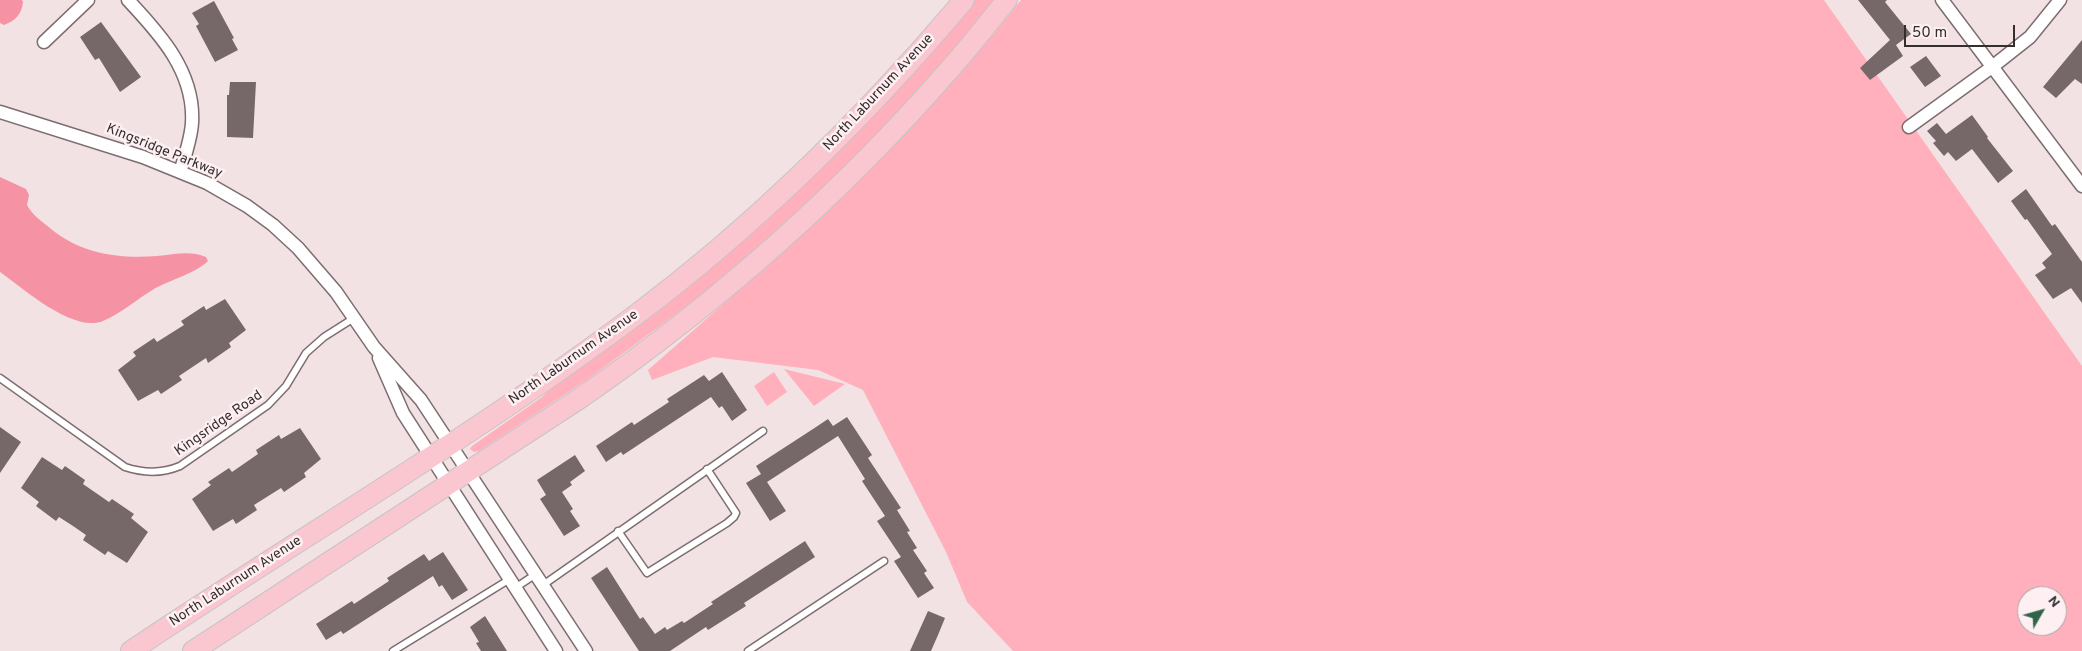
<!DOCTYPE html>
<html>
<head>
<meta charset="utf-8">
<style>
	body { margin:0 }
	#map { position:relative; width:2082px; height:651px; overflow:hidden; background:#f3e2e4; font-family:Overpass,sans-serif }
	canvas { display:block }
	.north { position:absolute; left:2017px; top:586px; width:50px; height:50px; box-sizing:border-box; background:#fef0f2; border:1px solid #ada2a4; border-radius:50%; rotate:52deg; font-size:14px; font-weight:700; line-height:20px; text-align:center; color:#342e2f }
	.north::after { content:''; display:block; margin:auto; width:18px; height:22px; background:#306449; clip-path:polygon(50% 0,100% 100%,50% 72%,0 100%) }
	.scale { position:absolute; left:1904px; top:25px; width:111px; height:22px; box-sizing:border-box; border:2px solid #342e2f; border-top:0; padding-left:6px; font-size:15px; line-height:18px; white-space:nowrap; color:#342e2f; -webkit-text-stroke:4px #fef0f2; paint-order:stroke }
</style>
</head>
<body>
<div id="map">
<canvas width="2082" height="651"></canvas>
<div class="north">N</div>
<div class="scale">50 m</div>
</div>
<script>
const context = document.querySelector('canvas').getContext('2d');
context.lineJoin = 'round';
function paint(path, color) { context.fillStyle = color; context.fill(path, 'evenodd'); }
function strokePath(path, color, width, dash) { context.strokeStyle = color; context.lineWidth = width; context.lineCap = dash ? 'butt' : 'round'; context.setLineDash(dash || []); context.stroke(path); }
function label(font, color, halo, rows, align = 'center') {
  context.font = font + ' Overpass,sans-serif'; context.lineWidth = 5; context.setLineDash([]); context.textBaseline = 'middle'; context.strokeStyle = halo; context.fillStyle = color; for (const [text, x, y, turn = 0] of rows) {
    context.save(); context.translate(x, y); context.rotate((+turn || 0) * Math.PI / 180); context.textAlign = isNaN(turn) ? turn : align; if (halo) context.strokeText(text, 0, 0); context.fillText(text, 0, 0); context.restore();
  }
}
paint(new Path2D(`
	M972,0H996L952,54L883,130L794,216L703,294L587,380L479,451L474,452L470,449L472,446L542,397L565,374L676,291Z
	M1021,0H1824L2082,366V651H1013L967,602L946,552L863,390L818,370L713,357L652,380L648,370C779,256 913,137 1021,0ZM2027,596H2057V626H2027Z
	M784,369L845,384L814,406Z
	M774,372L787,392L767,406L754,386Z`), '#ffb0bc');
paint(new Path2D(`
	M0,0H22L23,2C22,14 15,21 4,25L0,23Z
	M0,177L26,189L29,195L27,205C32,215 43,222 51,229C82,254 119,259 157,256C174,255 189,250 206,257L208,261C196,273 170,280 154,289C137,299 122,313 103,321C73,333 24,289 0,272Z`), '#f593a4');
paint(new Path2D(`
	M1858,0H1887L1885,2L1911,34L1896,45L1903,56L1870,80L1860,68L1890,40Z
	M214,1L234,38L232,39L238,50L215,62L196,26L199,24L192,13Z
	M101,22L141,77L120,92L99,58L95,60L80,37Z
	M2082,40V84L2075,79L2056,98L2043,87Z
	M1926,56L1941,76L1925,87L1910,67Z
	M230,82H256L253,138L227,137V95H229Z
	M1972,115L1988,137L1987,138L2013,171L1998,183L1972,149L1956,161L1948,152L1944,156L1933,143L1936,141L1927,131L1937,123L1946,134Z
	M2026,189L2052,226L2055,224L2082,262V303L2071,288L2053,299L2035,275L2046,268L2042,263L2052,254L2027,219L2025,220L2011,201Z
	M225,299L246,330L229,343L231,347L208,363L206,358L179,376L182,380L161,394L158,390L138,401L118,370L136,356L133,352L154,338L157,342L184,325L181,321L204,306L206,310Z
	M722,372L747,410L732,421L722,406L719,408L711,397L623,455L621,452L606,462L596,446L632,422L634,425L669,402L667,399L704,375L709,381Z
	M847,417L872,455L868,458L901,508L897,510L910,531L907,532L917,548L913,550L927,571L924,573L934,588L918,598L894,561L901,557L877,521L885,516L862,481L865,479L838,436L767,482L786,511L770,521L746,483L761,474L756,466L813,429L828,419L833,426Z
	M0,427L21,442L0,473Z
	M300,428L321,459L304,473L306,477L284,492L281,488L254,505L257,510L236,524L233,519L213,531L192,499L211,485L208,482L229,468L232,472L258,454L256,450L279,435L281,439Z
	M575,455L585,471L570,482L572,485L562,492L573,509L570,511L580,526L564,536L540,499L546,495L537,480Z
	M42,457L62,470L65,466L85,480L83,484L109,502L112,499L134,514L131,518L148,532L127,563L108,551L105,555L83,540L86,535L73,526L59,517L56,521L36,506L39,502L21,488Z
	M805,541L815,557L744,603L746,606L708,630L706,627L670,651H639L591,578L607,567L640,619L643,617L655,634L665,627L667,630L682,621L684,623L713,604L711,602Z
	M443,552L468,590L452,600L442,585L439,587L433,576L343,634L341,631L326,640L316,624L352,601L354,604L389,581L387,578L424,554L429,561Z
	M928,611L945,618L938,635L931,651H910Z
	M485,616L507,651H481L476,643L479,642L470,627Z`), '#766769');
const service = new Path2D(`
	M0,378L125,467C143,473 161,474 180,466L268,405L286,386L306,353L324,337L354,318
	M618,531L647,573L727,523L734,517L736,513L707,469
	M543,585L763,431
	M515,588L536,574
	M393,651L510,579
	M748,651L884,561`);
const minor = new Path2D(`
	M128,0C160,34 195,72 192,123C191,139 185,156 180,172
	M1942,0L2082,186
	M44,42L88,0
	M0,112L143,157L207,183L247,206L273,225L298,248L336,292L374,347L421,400L586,651
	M1909,127L1992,67L2030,37L2060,0
	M379,358L403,413L556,651`);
const primary = new Path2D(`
	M131,651C299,538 475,436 637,314C758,223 866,116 964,0
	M193,651L582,397C716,304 841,194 949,70C969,48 988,23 1007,0`);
strokePath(service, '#7c6d6f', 9);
strokePath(minor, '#7c6d6f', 15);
strokePath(primary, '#c6c4c5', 22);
strokePath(service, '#fff', 6);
strokePath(minor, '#fff', 12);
strokePath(primary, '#fac7d0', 20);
label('14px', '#342e2f', '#fef0f2', [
	["North Laburnum Avenue",879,93,-47],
	["Kingsridge Parkway",164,152,22],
	["North Laburnum Avenue",574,358,-35],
	["Kingsridge Road",219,424,-35],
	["North Laburnum Avenue",236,582,-33]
]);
</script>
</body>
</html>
